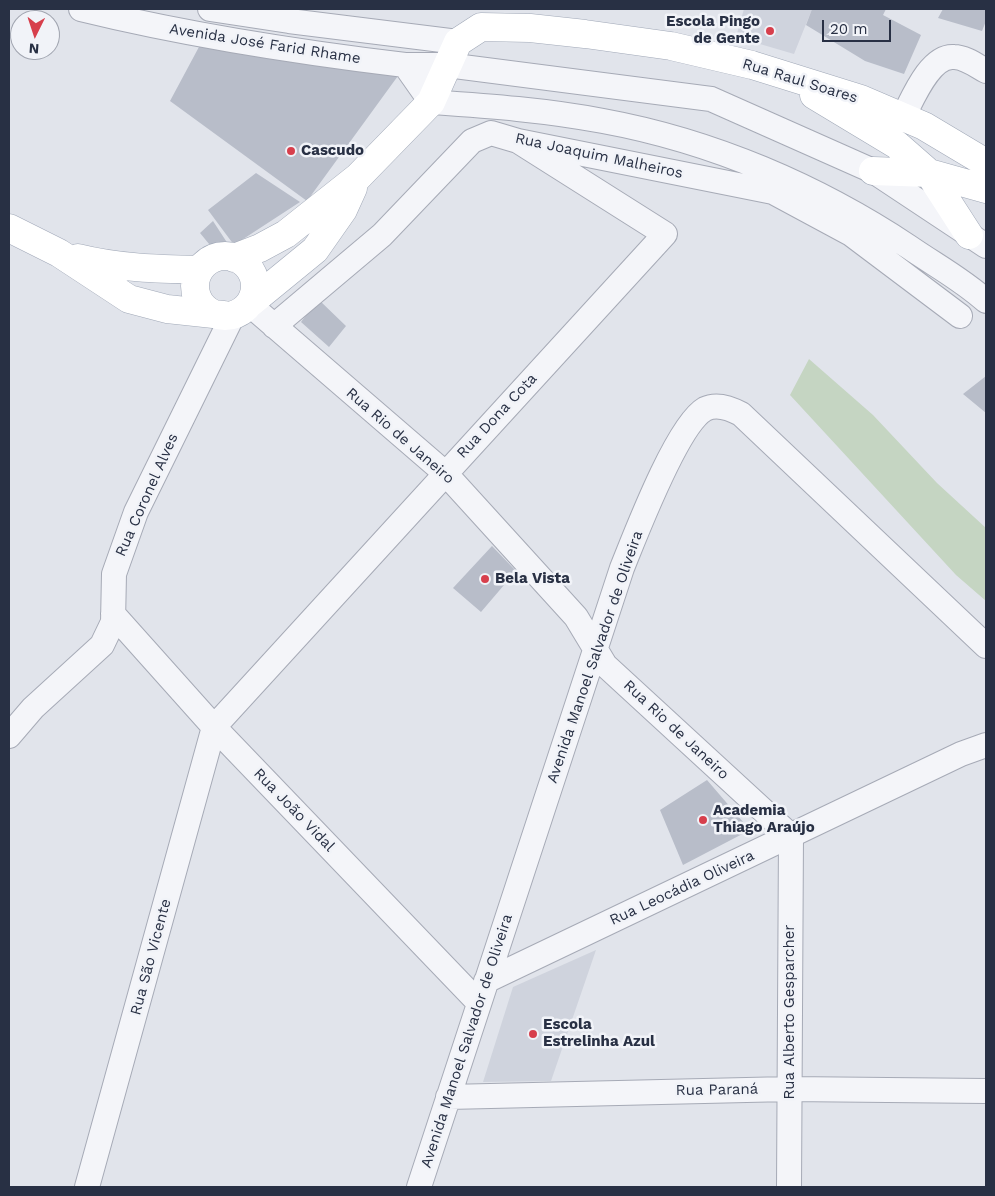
<!DOCTYPE html>
<html>
<head>
<meta charset="utf-8">
<style>
	body { margin:0 }
	#map { position:relative; width:995px; height:1196px; overflow:hidden; background:#e1e4eb; font-family:"Work Sans",sans-serif }
	canvas { display:block }
	.frame { position:absolute; inset:0; border:10px solid #283044; pointer-events:none }
	.north { position:absolute; left:10px; top:10px; width:50px; height:50px; box-sizing:border-box; background:#f1f3f8; border:1px solid #a1a5b0; border-radius:50%; rotate:184deg; font-size:14px; font-weight:700; line-height:20px; text-align:center; color:#283044 }
	.north::after { content:''; display:block; margin:auto; width:18px; height:22px; background:#d73f4c; clip-path:polygon(50% 0,100% 100%,50% 72%,0 100%) }
	.scale { position:absolute; left:822px; top:20px; width:69px; height:22px; box-sizing:border-box; border:2px solid #283044; border-top:0; padding-left:6px; font-size:15px; line-height:18px; white-space:nowrap; color:#283044; -webkit-text-stroke:4px #f1f3f8; paint-order:stroke }
</style>
</head>
<body>
<div id="map">
<canvas width="995" height="1196"></canvas>
<div class="frame"></div>
<div class="north">N</div>
<div class="scale">20 m</div>
</div>
<script>
const context = document.querySelector('canvas').getContext('2d');
context.lineJoin = 'round';
function paint(path, color) { context.fillStyle = color; context.fill(path, 'evenodd'); }
function strokePath(path, color, width, dash) { context.strokeStyle = color; context.lineWidth = width; context.lineCap = dash ? 'butt' : 'round'; context.setLineDash(dash || []); context.stroke(path); }
function label(font, color, halo, rows, align = 'center') {
  context.font = font + ' "Work Sans",sans-serif'; context.lineWidth = 5; context.setLineDash([]); context.textBaseline = 'middle'; context.strokeStyle = halo; context.fillStyle = color; for (const [text, x, y, turn = 0] of rows) {
    context.save(); context.translate(x, y); context.rotate((+turn || 0) * Math.PI / 180); context.textAlign = isNaN(turn) ? turn : align; if (halo) context.strokeText(text, 0, 0); context.fillText(text, 0, 0); context.restore();
  }
}
paint(new Path2D(`
	M744,9H812L794,54L736,37Z
	M596,950L551,1081L483,1082L513,987Z`), '#cfd3dd');
paint(new Path2D(`
	M809,359L873,415L937,483L986,528V601L956,575L790,395Z`), '#c5d5c2');
paint(new Path2D(`
	M812,9H886L883,15L921,35L904,74L865,61L806,25Z
	M943,9H986V21L982,31L938,18Z
	M200,45L403,69L307,201L170,101Z
	M256,173L300,202L234,245L208,210Z
	M213,221L228,244L214,250L200,233Z
	M318,299L346,326L329,347L301,322Z
	M986,376V413L963,394Z
	M492,546L516,571L481,612L453,588Z
	M707,780L750,830L683,865L660,810Z`), '#b8bdc9');
const minor = new Path2D(`
	M81,9C187,35 297,52 405,65L431,102C488,106 546,110 603,121C712,141 817,186 909,247C935,265 963,280 986,301
	M210,9L289,21L458,42
	M405,65H447L711,99L873,171L986,246
	M903,117C913,98 930,55 954,57C965,57 977,66 986,71
	M249,304L445,473L576,617L605,665L791,836L789,1187
	M274,326L382,235L472,141L491,133L518,141L773,192L851,234L960,316
	M113,614L214,727L479,1003
	M9,736L33,708L102,645L113,622L114,574L136,512L233,315
	M486,981L961,754L986,745
	M448,1097L789,1089L986,1091
	M87,1187L214,727L665,234L518,141
	M419,1187L622,568C635,536 677,425 705,409C717,403 730,408 741,414L986,646`);
const major = new Path2D(`
	M814,95L897,145L929,173L969,235
	M873,171L929,173L986,189
	M9,228L59,253L129,299L167,309L223,315
	M195 286a30 30 0 1 1 60 0a30 30 0 1 1-60 0Z
	M78,258C118,268 158,269 199,270
	M234,258L260,248L286,234L358,177L431,102L458,42L481,27L530,28L585,34L671,46L752,65L861,99L924,126L986,163
	M249,304L315,250L343,210L353,188`);
strokePath(minor, '#a6aab6', 26);
strokePath(major, '#a0a8b7', 29);
strokePath(minor, '#f4f5f9', 24);
strokePath(major, '#fff', 28);
for (const [x, y, r, color] of [
	[770,31,5,"#d73f4c"],
	[291,151,5,"#d73f4c"],
	[485,579,5,"#d73f4c"],
	[703,820,5,"#d73f4c"],
	[533,1034,5,"#d73f4c"]
]) { const dot = new Path2D(); dot.arc(x, y, r, 0, 2 * Math.PI); context.fillStyle = color; context.fill(dot); strokePath(dot, '#f1f3f8', 2); }
label('bold 15px', '#283044', '#f1f3f8', [
	["Escola Pingo",760,22,"right"],
	["de Gente",760,39,"right"],
	["Cascudo",301,151],
	["Bela Vista",495,579],
	["Academia",713,811],
	["Thiago Araújo",713,828],
	["Escola",543,1025],
	["Estrelinha Azul",543,1042]
], 'left');
label('15px', '#283044', '#f1f3f8', [
	["Avenida José Farid Rhame",265,44,9],
	["Rua Raul Soares",800,81,17],
	["Rua Joaquim Malheiros",599,156,12],
	["Rua Dona Cota",497,416,-47],
	["Rua Rio de Janeiro",400,436,41],
	["Rua Coronel Alves",147,495,-66],
	["Avenida Manoel Salvador de Oliveira",595,657,-71],
	["Rua Rio de Janeiro",676,730,43],
	["Rua João Vidal",294,810,46],
	["Rua Leocádia Oliveira",682,888,-25],
	["Rua São Vicente",151,957,-75],
	["Rua Alberto Gesparcher",790,1012,-90],
	["Avenida Manoel Salvador de Oliveira",467,1041,-72],
	["Rua Paraná",717,1090,-1]
]);
</script>
</body>
</html>
